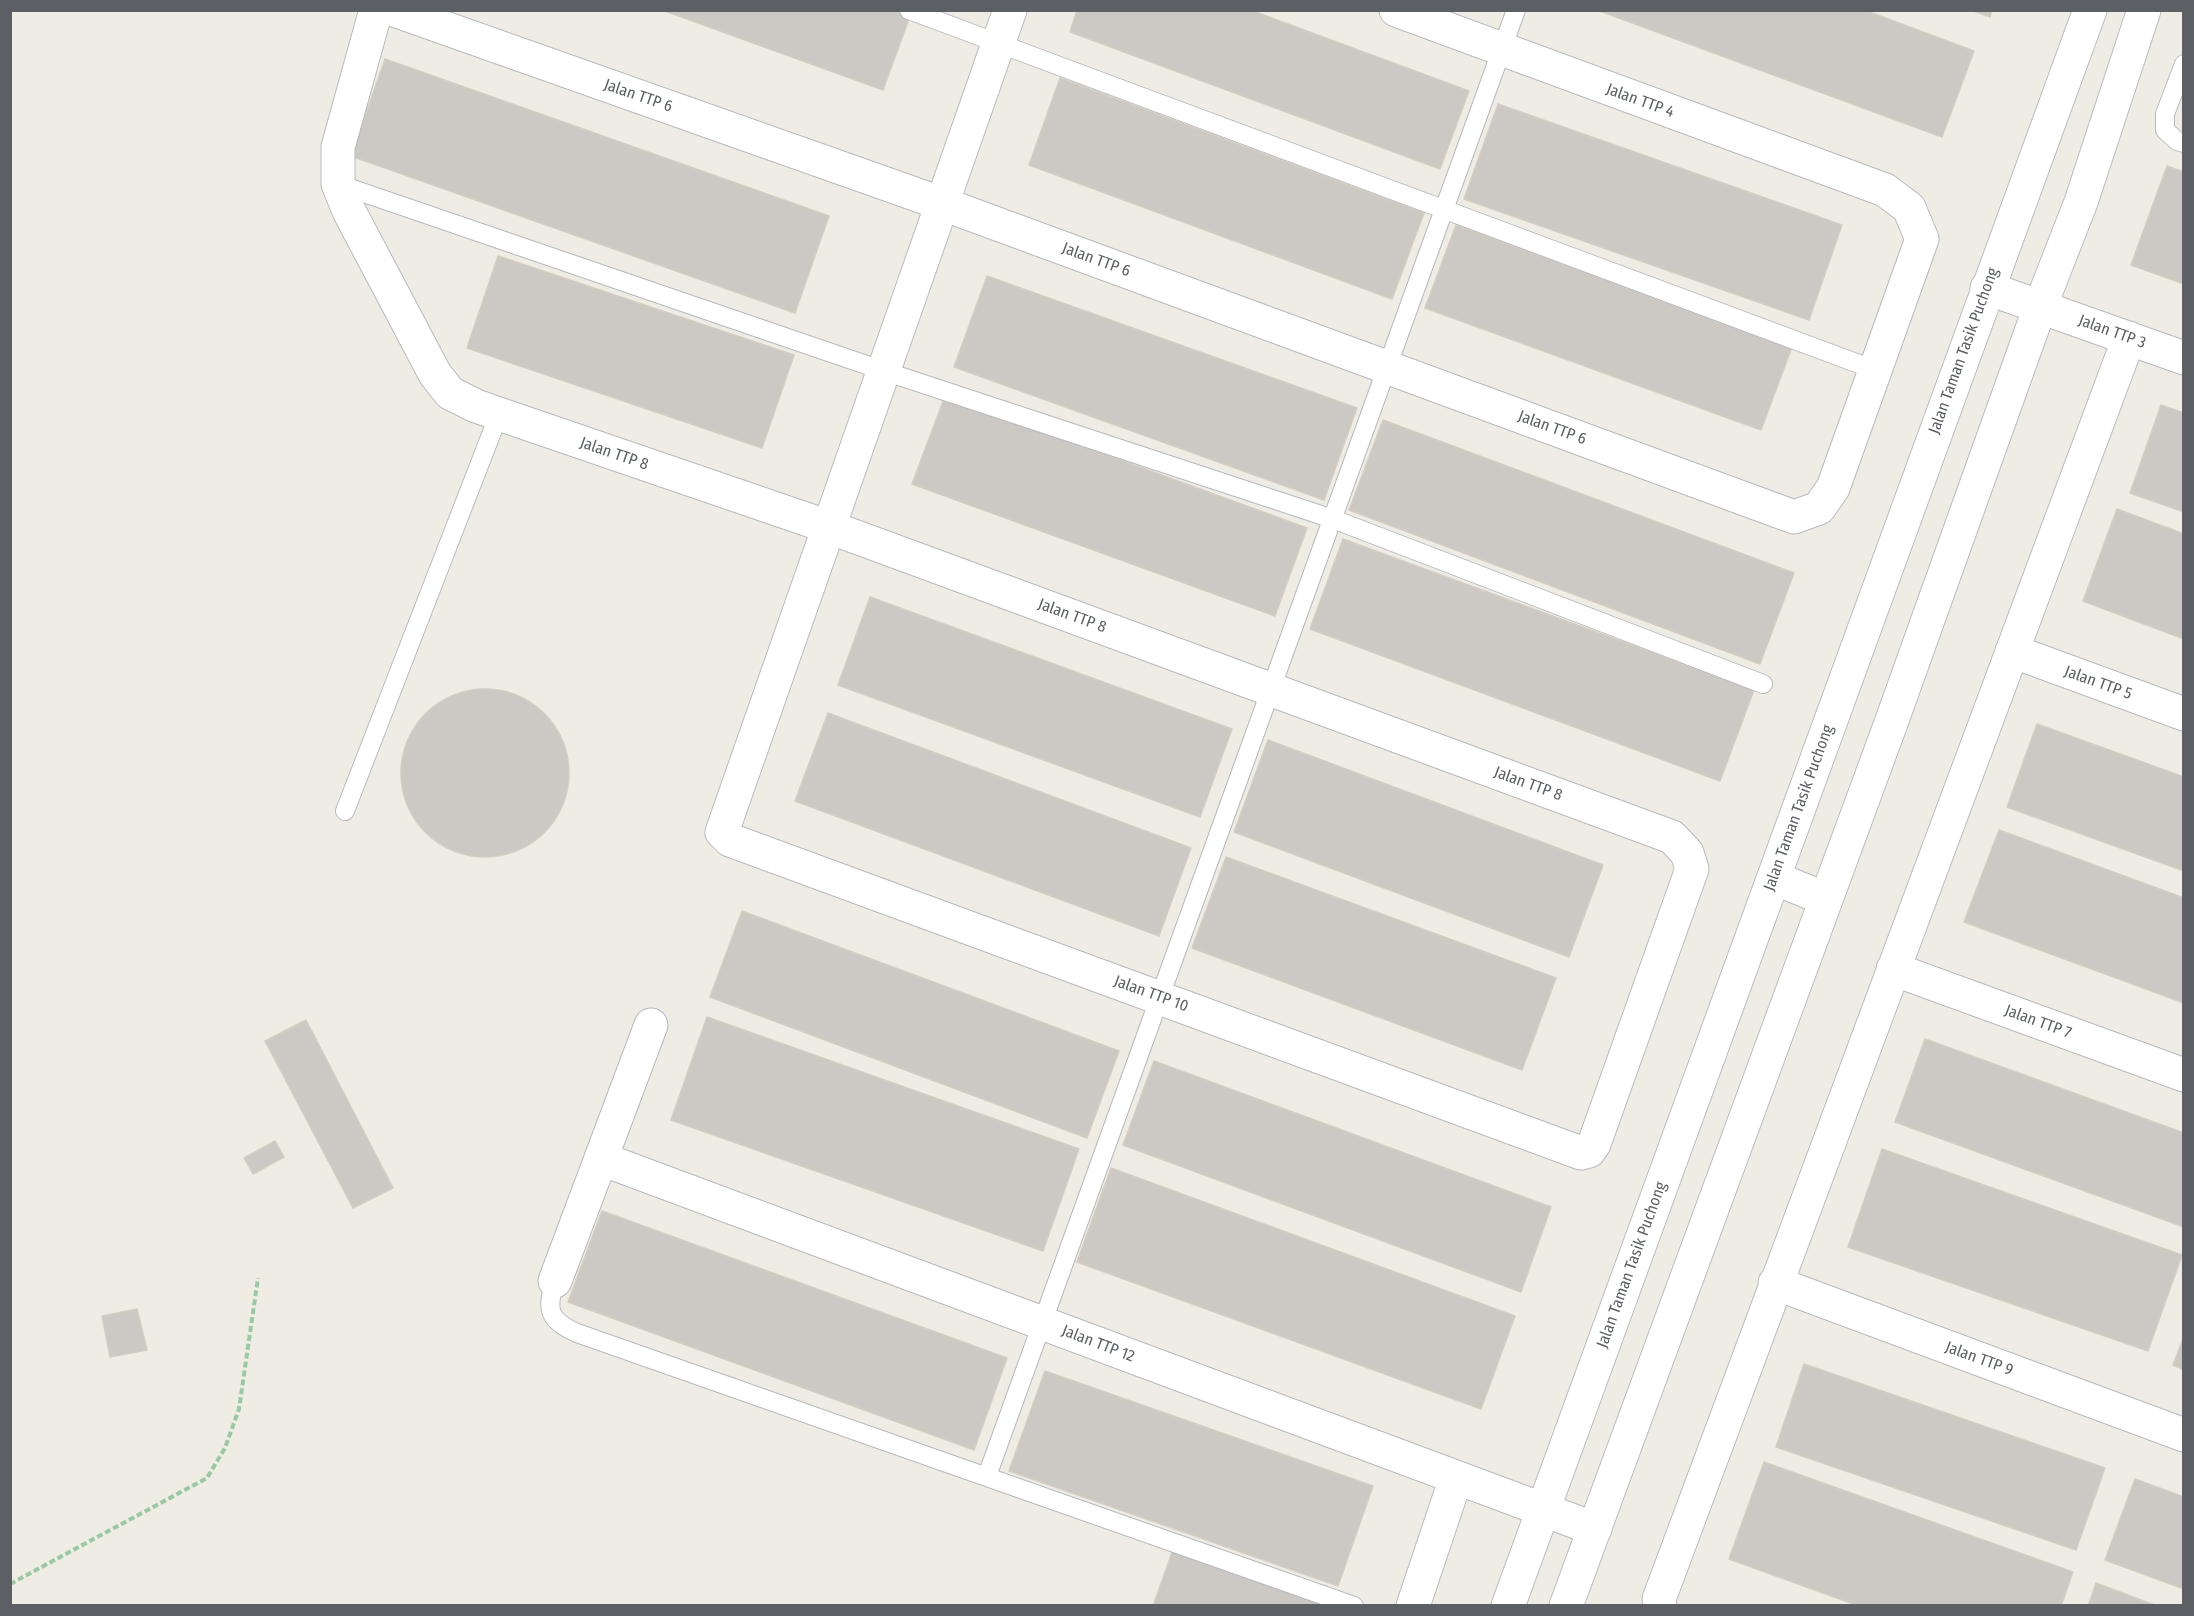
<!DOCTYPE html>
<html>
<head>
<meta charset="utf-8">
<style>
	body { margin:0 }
	#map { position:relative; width:2194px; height:1616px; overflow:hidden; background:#efece3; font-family:"Fira Sans Condensed",sans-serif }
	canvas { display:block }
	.frame { position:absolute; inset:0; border:12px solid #5c6065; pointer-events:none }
</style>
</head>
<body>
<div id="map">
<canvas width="2194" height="1616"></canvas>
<div class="frame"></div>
</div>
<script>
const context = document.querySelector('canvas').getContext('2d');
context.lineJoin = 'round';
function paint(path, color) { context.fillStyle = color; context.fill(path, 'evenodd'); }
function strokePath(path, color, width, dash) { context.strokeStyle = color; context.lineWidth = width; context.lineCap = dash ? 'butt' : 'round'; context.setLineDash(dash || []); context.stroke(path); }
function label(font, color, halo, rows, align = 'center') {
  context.font = font + ' "Fira Sans Condensed",sans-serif'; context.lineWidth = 4.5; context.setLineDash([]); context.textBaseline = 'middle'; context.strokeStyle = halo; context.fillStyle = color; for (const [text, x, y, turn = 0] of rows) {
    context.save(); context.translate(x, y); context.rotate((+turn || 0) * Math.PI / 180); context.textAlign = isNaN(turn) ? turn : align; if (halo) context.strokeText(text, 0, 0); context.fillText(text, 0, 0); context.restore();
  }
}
const building = new Path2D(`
	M662,10H896L910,16L883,90Z
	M1077,10H1250L1469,91L1440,169L1070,32Z
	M1597,10H1864L1974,51L1942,137Z
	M1971,10H1992L1990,17Z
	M385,59L829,216L795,313L351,156Z
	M1060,78L1424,213L1392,299L1029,165Z
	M1498,104L1842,225L1809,320L1464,199Z
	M2167,166L2184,172V284L2131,265Z
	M1456,225L1792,347L1761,430L1425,308Z
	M498,256L794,355L762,448L467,348Z
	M987,276L1357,408L1324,500L954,367Z
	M945,396L1307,528L1275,616L912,484Z
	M2161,405L2184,413V512L2130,493Z
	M1383,420L1794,573L1760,664L1349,510Z
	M2117,509L2184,534V639L2083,601Z
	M1343,539L1754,690L1720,781L1310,629Z
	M870,597L1232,729L1200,817L838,685Z
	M401 773a84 84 0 1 1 168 0a84 84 0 1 1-168 0Z
	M828,713L1191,848L1159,936L795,801Z
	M2037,724L2184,777V871L2007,807Z
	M1268,740L1603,865L1569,957L1234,832Z
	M1999,830L2184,898V1003L1964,922Z
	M1226,857L1556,978L1522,1070L1192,948Z
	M742,911L1119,1051L1087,1138L710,997Z
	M707,1017L1079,1149L1043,1251L671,1120Z
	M306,1020L393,1188L353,1208L265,1041Z
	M1925,1039L2184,1133V1227L1895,1122Z
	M1154,1061L1551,1207L1521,1292L1123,1145Z
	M275,1141L284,1157L253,1174L244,1158Z
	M1882,1149L2182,1255L2148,1351L1848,1247Z
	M1111,1168L1515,1316L1481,1409L1077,1262Z
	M602,1211L1007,1358L974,1450L568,1302Z
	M137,1309L147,1350L110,1357L102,1316Z
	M2184,1336V1370L2173,1365Z
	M1804,1364L2105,1468L2076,1550L1776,1447Z
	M1045,1371L1373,1486L1338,1586L1009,1471Z
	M1764,1462L2073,1572L2061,1606H1859L1729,1559Z
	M2135,1479L2184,1497V1589L2105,1560Z
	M1174,1547L1324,1600L1322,1606H1153Z
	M2096,1583L2157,1606H2088Z`);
paint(building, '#ccc8c3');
strokePath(building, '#d4cdc1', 1.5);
const lane = new Path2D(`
	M909,10L1875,370
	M2184,64L2165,114V130L2177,141L2184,143
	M338,184L884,371L1333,519L1763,684
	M345,811L499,414
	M555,1281C546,1310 548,1320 577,1333L1354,1606
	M987,1476L1516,10`);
const street = new Path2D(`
	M376,10L338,147V184L349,211L435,374L450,393L476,406L499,414L829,527L1672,837L1687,853L1692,869L1594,1144L1589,1151L1581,1153L730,840L722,832L1010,10
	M394,10L943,204L1794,517L1819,508L1833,488L1922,239L1909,208L1885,190L1396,10
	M1987,288L2184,358
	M2012,651L2184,714
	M1893,969L2184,1075
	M602,1159L1595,1529
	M555,1281L651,1025
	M1775,1283L2184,1435
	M1413,1606L1456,1478
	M1660,1606L1659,1599L2129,338`);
const secondary = new Path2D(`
	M1774,878L1826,899
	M1508,1606L2090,10
	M1566,1606L1891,723L2040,307L2081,202L2144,10`);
strokePath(lane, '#b6babe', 20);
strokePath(street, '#b6babe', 35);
strokePath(secondary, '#b7bbc0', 35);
strokePath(new Path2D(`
	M10,1584L207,1478L225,1448L239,1409L258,1278`), '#97caa2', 4, [6, 3]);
strokePath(lane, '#fff', 18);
strokePath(street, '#fff', 33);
strokePath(secondary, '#fff', 33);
label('16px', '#5c6065', '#fff', [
	["Jalan TTP 6",638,96,19],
	["Jalan TTP 4",1640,101,20],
	["Jalan TTP 6",1096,260,20],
	["Jalan TTP 3",2112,332,20],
	["Jalan Taman Tasik Puchong",1964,351,-70],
	["Jalan TTP 6",1552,428,20],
	["Jalan TTP 8",614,454,19],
	["Jalan TTP 8",1072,616,20],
	["Jalan TTP 5",2098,683,20],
	["Jalan TTP 8",1528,784,20],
	["Jalan Taman Tasik Puchong",1799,808,-70],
	["Jalan TTP 10",1151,994,20],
	["Jalan TTP 7",2038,1022,20],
	["Jalan Taman Tasik Puchong",1632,1265,-70],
	["Jalan TTP 12",1098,1344,21],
	["Jalan TTP 9",1979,1359,20]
]);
</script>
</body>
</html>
